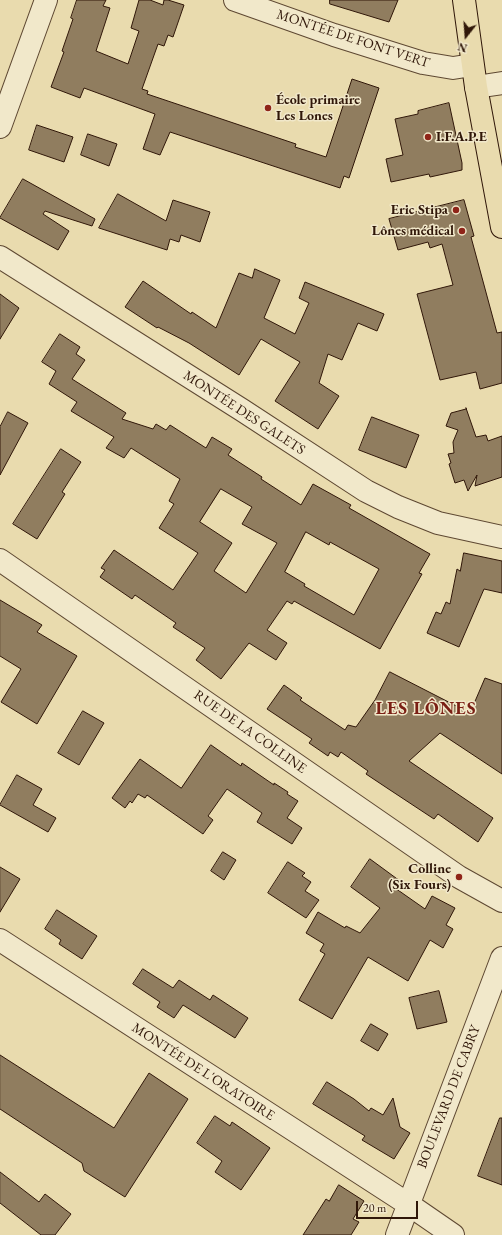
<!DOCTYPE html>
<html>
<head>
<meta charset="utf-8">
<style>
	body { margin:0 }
	#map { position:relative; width:502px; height:1235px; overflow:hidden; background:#e9dbae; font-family:"EB Garamond",serif }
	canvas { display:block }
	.north { position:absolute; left:446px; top:16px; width:40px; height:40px; -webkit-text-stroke:3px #f1e8ca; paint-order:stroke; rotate:197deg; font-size:11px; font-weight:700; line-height:16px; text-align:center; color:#301709 }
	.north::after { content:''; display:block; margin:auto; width:14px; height:18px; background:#301709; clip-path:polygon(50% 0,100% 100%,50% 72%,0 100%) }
	.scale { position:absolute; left:356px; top:1201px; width:62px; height:18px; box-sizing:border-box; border:2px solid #301709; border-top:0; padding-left:5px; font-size:12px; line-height:14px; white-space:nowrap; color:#301709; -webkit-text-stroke:3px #f1e8ca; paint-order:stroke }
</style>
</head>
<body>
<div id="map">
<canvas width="502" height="1235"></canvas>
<div class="north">N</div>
<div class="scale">20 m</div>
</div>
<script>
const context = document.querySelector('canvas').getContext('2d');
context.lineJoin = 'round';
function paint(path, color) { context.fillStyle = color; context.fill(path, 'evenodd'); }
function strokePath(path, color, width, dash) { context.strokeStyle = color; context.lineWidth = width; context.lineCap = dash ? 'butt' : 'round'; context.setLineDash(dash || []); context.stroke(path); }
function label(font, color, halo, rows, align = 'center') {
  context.font = font + ' "EB Garamond",serif'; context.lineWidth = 3; context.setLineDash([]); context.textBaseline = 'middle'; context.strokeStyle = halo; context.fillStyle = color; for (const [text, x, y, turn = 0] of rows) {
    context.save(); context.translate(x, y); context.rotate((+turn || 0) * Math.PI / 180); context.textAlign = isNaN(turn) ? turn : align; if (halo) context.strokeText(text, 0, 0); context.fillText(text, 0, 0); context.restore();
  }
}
const building = new Path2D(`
	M77,0H106L103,6L110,8L96,51L128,64L139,31L131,28L139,0H150L163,5L164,0H168L184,5L173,37L168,35L164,46L158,44L142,89L148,91L147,94L296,144L295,147L326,157L352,79L379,88L349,178L344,176L340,188L170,132L160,155L143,149L155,114L84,88L80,98L51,87L64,52L62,51L73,19L71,18Z
	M330,0H398L389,22L330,4Z
	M449,103L462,163V170L430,177L429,174L391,182L386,159L403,155L395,119L418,114V111Z
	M37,125L73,137L64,162L29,150Z
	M88,134L117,144L109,166L81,155Z
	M23,179L95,219L92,226L45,211L43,214L69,231L58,250L0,218Z
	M118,194L166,221L173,200L210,212L200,242L181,235L179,242L170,239L167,250L99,228Z
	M464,200L474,236L471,237L497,333L502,332V383L480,389L476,372L440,380L417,294L453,285L442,244L430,248L428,242L398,250L389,219Z
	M255,269L280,280L264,318L295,334L309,303L299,298L305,282L384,314L377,331L358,323L342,360L328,354L319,383L339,396L318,429L275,401L300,362L261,339L239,375L189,343L158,327L157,328L125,307L143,281L191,314L192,312L216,328L239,273L252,278Z
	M0,294L19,308L0,339Z
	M60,334L80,347L76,354L85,360L72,379L126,413L122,419L153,429L156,424L166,430L170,425L206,448L212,437L232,449L228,455L262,477L261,479L301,505L313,484L351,505L349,508L430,554L419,573L422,574L380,649L294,601L292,604L287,601L267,630L287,643L276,660L249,643L221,679L196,660L205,648L173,627L176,623L135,595L132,599L100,577L105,570L101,568L114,550L173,590L198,553L159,528L174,504L169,501L180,479L131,448L124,458L106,448L114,437L71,411L77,402L49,384L56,371L42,362ZM221,489L252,507L242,524L277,543L246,593L214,571L232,543L200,522ZM306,532L329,545L330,542L379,569L354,615L304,586L305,584L285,572Z
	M466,408L476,437L486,435L488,441L502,436V477L475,486L477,475L468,491L464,480L455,483L449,464L451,463L448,454L454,453L453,442L458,430L446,426L451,413L466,409Z
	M8,412L28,423L0,475V427Z
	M372,417L419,435L406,468L359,450Z
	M61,449L81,462L62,492L65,494L37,539L13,524Z
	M464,553L502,561V593L484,589L459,647L427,633L436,612L441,614L446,602L450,604L457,569L460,571Z
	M0,600L42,625L37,632L77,656L37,724L1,702L21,669L0,656Z
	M390,672L470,713L485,678L502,684V774L440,733L409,761L493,818L478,842L438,814L434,819L387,788L366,774L368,771L341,752L338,757L330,752L328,756L309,743L312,739L267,709L284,685L302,698L300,700L345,730L348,725L356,727L375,700Z
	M83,711L104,723L79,765L58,753Z
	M211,745L241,766L242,763L274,785V783L288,792L287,794L298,801L287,818L302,828L292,844L257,822L262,813L227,789L208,816L213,820L203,834L147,795L145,798L138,794L132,803L130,801L125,808L112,798L140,759L181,788Z
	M17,775L42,789L33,805L56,818L48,832L0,805Z
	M223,852L236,860L224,880L211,871Z
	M370,859L400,881L395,888L425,909L432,896L455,908L446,925L453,929L443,948L430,940L408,981L368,957L332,1019L299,1000L325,954L320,951L324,944L306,933L318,912L345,928L346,926L360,933L380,908L351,887Z
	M288,862L305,873L302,876L311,882L305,891L319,900L306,918L268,893Z
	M0,867L20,879L0,912Z
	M57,910L97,936L82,959L59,944L61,940L45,929Z
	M143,969L173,988L179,980L210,1000L213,995L248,1018L235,1038L183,1005L174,1018L157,1007L160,1002L133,984Z
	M439,991L447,1022L417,1029L409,998Z
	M371,1024L388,1034L378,1051L361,1041Z
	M0,1055L114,1128L149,1073L188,1099L125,1197L84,1171L82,1163L0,1109Z
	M327,1082L354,1099L369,1111L371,1108L383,1115L393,1098L400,1127L410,1133L394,1159L362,1140L365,1136L313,1104Z
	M215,1116L230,1126L232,1122L270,1148L241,1190L215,1172L222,1161L197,1143Z
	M500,1118H502V1185L478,1176Z
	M0,1172L39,1202L45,1194L71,1214L55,1235H41L0,1203Z
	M339,1185L364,1201L353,1219L359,1222L351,1235H303L326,1199L329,1201Z`);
paint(building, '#907d5f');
strokePath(building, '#301709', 1);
const minor = new Path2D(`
	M235,0L334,35L423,63L453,68L472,65
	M476,87L502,83
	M0,127L46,0
	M0,257L242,410L366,491L398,507L438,523L502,537
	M0,560L459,877L502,901
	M0,940L408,1204L453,1235
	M397,1235L502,958`);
const major = new Path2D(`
	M464,0L476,87L502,227`);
strokePath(minor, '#5e4832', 24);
strokePath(major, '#301709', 24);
strokePath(minor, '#f1e8ca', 22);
strokePath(major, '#e9dbae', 22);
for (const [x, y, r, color] of [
	[268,108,4,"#8f2418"],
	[428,137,4,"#8f2418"],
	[456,210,4,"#8f2418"],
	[462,231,4,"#8f2418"],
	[459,877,4,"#8f2418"]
]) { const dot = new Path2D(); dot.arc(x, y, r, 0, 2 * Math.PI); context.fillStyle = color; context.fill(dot); strokePath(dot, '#f1e8ca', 1.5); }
label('14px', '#301709', '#f1e8ca', [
	["MONTÉE DE FONT VERT",353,39,18],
	["MONTÉE DES GALETS",244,413,33],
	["RUE DE LA COLLINE",250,732,35],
	["MONTÉE DE L'ORATOIRE",203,1072,33],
	["BOULEVARD DE CABRY",449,1097,-69]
]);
label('bold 14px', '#301709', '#f1e8ca', [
	["École primaire",276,100,"left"],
	["Les Lones",276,116,"left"],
	["I.F.A.P.E",436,137,"left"],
	["Eric Stipa",448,210],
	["Lônes médical",454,231],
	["Colline",451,869],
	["(Six Fours)",451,885]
], 'right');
context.letterSpacing = '1px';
label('bold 18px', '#7a1f14', '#f1e8ca', [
	["LES LÔNES",426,709]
]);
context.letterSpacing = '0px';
</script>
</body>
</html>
